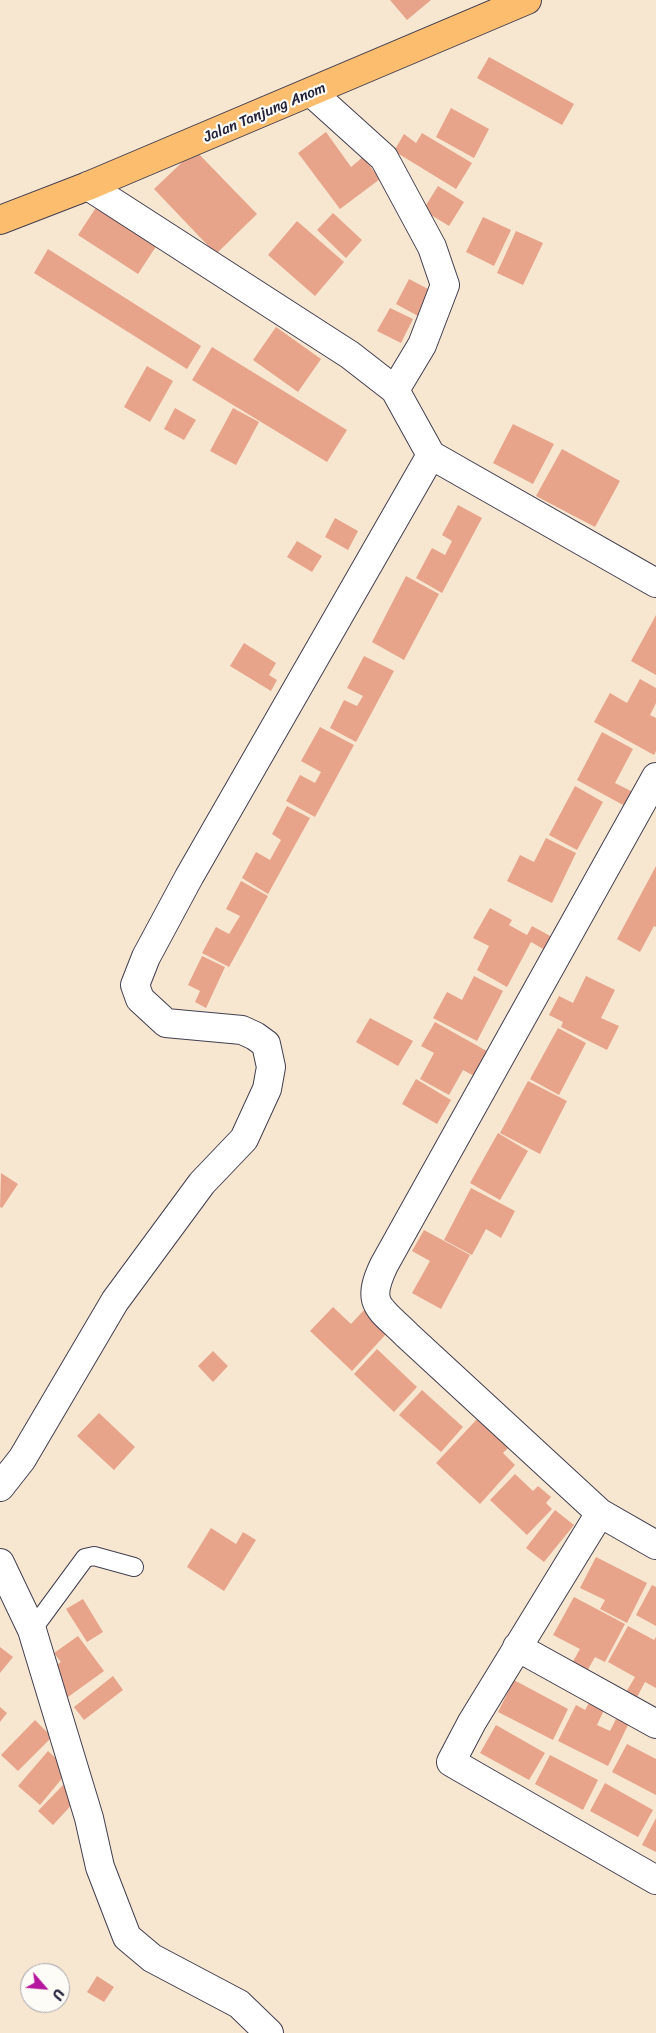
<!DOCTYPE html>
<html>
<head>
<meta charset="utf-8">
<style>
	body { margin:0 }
	#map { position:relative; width:656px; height:2033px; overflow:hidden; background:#f7e6d0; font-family:Sriracha,sans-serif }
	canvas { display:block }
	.north { position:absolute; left:20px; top:1963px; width:50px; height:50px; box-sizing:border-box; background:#fdfcf7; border:1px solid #a5a5ac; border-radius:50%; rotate:117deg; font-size:14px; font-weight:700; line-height:20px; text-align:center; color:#22223b }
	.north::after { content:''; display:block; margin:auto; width:18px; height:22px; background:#b5179e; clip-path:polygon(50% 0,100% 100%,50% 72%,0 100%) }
</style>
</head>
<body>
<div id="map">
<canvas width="656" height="2033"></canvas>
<div class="north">U</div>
</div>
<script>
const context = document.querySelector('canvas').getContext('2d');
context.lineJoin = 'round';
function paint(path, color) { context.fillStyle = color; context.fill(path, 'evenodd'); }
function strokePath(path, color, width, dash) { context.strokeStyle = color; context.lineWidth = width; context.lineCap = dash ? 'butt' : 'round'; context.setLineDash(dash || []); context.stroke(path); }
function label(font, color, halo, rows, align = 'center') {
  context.font = font + ' Sriracha,sans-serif'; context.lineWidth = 4.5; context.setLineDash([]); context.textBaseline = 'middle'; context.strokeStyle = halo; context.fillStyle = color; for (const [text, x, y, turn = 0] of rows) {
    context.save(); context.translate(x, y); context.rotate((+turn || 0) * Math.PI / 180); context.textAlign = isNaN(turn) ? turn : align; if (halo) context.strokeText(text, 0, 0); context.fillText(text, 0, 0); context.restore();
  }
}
paint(new Path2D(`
	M390,0H431L407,20Z
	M489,57L574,104L562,125L477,78Z
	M451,108L489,129L474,158L436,137Z
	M326,132L351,167L363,157L380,179L340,209L298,153Z
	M422,133L472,163L456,189L394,151L404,134L416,143Z
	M195,150L257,214L216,254L154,189Z
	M438,186L464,202L449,226L423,210Z
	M97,206L157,245L138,274L78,235Z
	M333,213L362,240L346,258L317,230Z
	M483,217L511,230L494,266L466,252Z
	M297,221L344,262L315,296L268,255Z
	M516,231L543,243L523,285L497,273Z
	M48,249L201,346L187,369L34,273Z
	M409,279L432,291L418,316L396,304Z
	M390,308L413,319L401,343L377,331Z
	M276,327L321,359L298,392L253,360Z
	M212,347L347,430L327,462L192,380Z
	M147,366L173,381L150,422L124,407Z
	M175,408L196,420L184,440L164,429Z
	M233,408L259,422L236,465L210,451Z
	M513,424L554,444L533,484L493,463Z
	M562,449L620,481L595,527L536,496Z
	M458,505L482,518L442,593L416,578L432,548L445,555L452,541L442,535Z
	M335,518L358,531L348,550L325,537Z
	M297,541L322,556L312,572L287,557Z
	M406,576L439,594L404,660L372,642Z
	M656,615V675L631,661Z
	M244,643L276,663L269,675L277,680L271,691L230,666Z
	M364,656L394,671L356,742L330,728L344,700L357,706L363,696L347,688Z
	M640,679L656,688V703L650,715L656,718V751L654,755L594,722L610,693L627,703Z
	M320,727L354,745L315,817L286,801L300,775L315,783L321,772L301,761Z
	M602,732L633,749L615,783L633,792L625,806L577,780Z
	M575,786L603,802L577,850L549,835Z
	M287,806L310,818L268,894L242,878L256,852L270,860L281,840L272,834Z
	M546,838L576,853L552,903L507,881L520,855L534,862Z
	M656,866V927L654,926L640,952L617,939Z
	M241,881L268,896L229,967L202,953L216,927L229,934L240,916L226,909Z
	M490,908L512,920L509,925L527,935L532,926L552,937L545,950L531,942L507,987L477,970L489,946L473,938Z
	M202,956L225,967L206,1008L195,1002L200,991L188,985Z
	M474,976L503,991L477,1041L433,1018L447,992L462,1000Z
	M586,976L615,990L601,1018L619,1026L607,1050L561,1027L563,1022L549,1015L559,996L573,1003Z
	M370,1018L413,1041L398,1066L356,1042Z
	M435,1022L492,1054L478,1078L463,1070L449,1095L420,1079L434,1053L421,1046Z
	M558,1028L586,1043L559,1095L530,1079Z
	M416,1079L451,1100L437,1124L402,1104Z
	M528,1081L567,1101L540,1154L500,1133Z
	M498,1133L528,1151L500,1200L470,1183Z
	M1,1173L18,1184L2,1208L0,1207Z
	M471,1188L515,1211L501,1238L486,1229L472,1255L444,1240Z
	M424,1230L470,1255L441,1309L412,1293L430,1261L412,1251Z
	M333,1307L351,1324L364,1310L388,1332L352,1371L310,1331Z
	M377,1349L417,1387L394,1412L354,1374Z
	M213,1351L228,1366L213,1382L198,1366Z
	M422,1390L463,1427L441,1452L399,1415Z
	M99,1413L135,1447L114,1470L77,1436Z
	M478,1418L509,1447L503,1453L515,1465L480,1504L436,1463Z
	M515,1474L533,1491L538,1486L551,1497L546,1503L552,1509L527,1535L490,1500Z
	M555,1510L574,1525L544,1562L526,1548Z
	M211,1528L236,1544L243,1532L256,1540L224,1591L187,1567Z
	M596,1557L647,1583L627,1623L600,1609L605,1600L580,1588Z
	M652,1585L656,1587V1626L636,1615Z
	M574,1597L625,1624L605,1662L595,1657L586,1673L571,1665L580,1649L553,1635Z
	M83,1599L103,1632L87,1642L66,1609Z
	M628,1626L654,1640L656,1637V1688L645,1682L636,1699L625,1694L635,1677L608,1662Z
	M78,1636L104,1671L68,1697L50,1670L61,1662L54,1653Z
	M0,1647L13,1657L0,1673Z
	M113,1676L123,1690L84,1720L74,1707Z
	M514,1680L568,1709L553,1740L498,1712Z
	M589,1703L604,1710L597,1725L610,1731L617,1717L629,1723L608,1766L558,1741L576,1705L585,1710Z
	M0,1707L7,1713L0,1722Z
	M35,1720L52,1737L18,1771L1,1755Z
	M496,1725L545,1753L529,1780L480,1753Z
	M627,1744L656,1759V1795L612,1772Z
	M48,1751L69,1770L40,1805L18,1786Z
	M550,1755L598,1780L583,1810L535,1784Z
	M605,1783L653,1810L638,1837L590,1811Z
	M63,1785L77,1799L53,1825L38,1811Z
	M656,1818V1852L642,1845Z
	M97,1976L114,1987L104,2002L87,1992Z`), '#e7a48b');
const service = new Path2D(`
	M32,1630L85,1558L94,1556L134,1567`);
const minor = new Path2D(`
	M312,93L384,158L432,247L445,285L422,345L395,390
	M88,186L350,355L395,390L431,455L656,583
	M656,777L384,1265C365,1305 379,1307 407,1335L600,1513L656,1545
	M0,1487L22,1459L115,1301L202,1183L244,1139L267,1089L271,1067L266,1044L255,1036L242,1030L166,1023L140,999L135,985L146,957L189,877L431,455
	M600,1513L472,1722L451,1762L656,1880
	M0,1563L32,1630L89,1818L100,1867L127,1937L152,1958L239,2004L269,2033
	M517,1647L656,1724`);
const primary = new Path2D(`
	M0,220L88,186L527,0`);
strokePath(service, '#423f51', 20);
strokePath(minor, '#423f51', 30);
strokePath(primary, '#423f51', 30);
strokePath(service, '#fff', 18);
strokePath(minor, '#fff', 28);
strokePath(primary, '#fcbd6f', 28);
label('15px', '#22223b', '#fdfcf7', [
	["Jalan Tanjung Anom",265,113,-23]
]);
</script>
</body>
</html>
